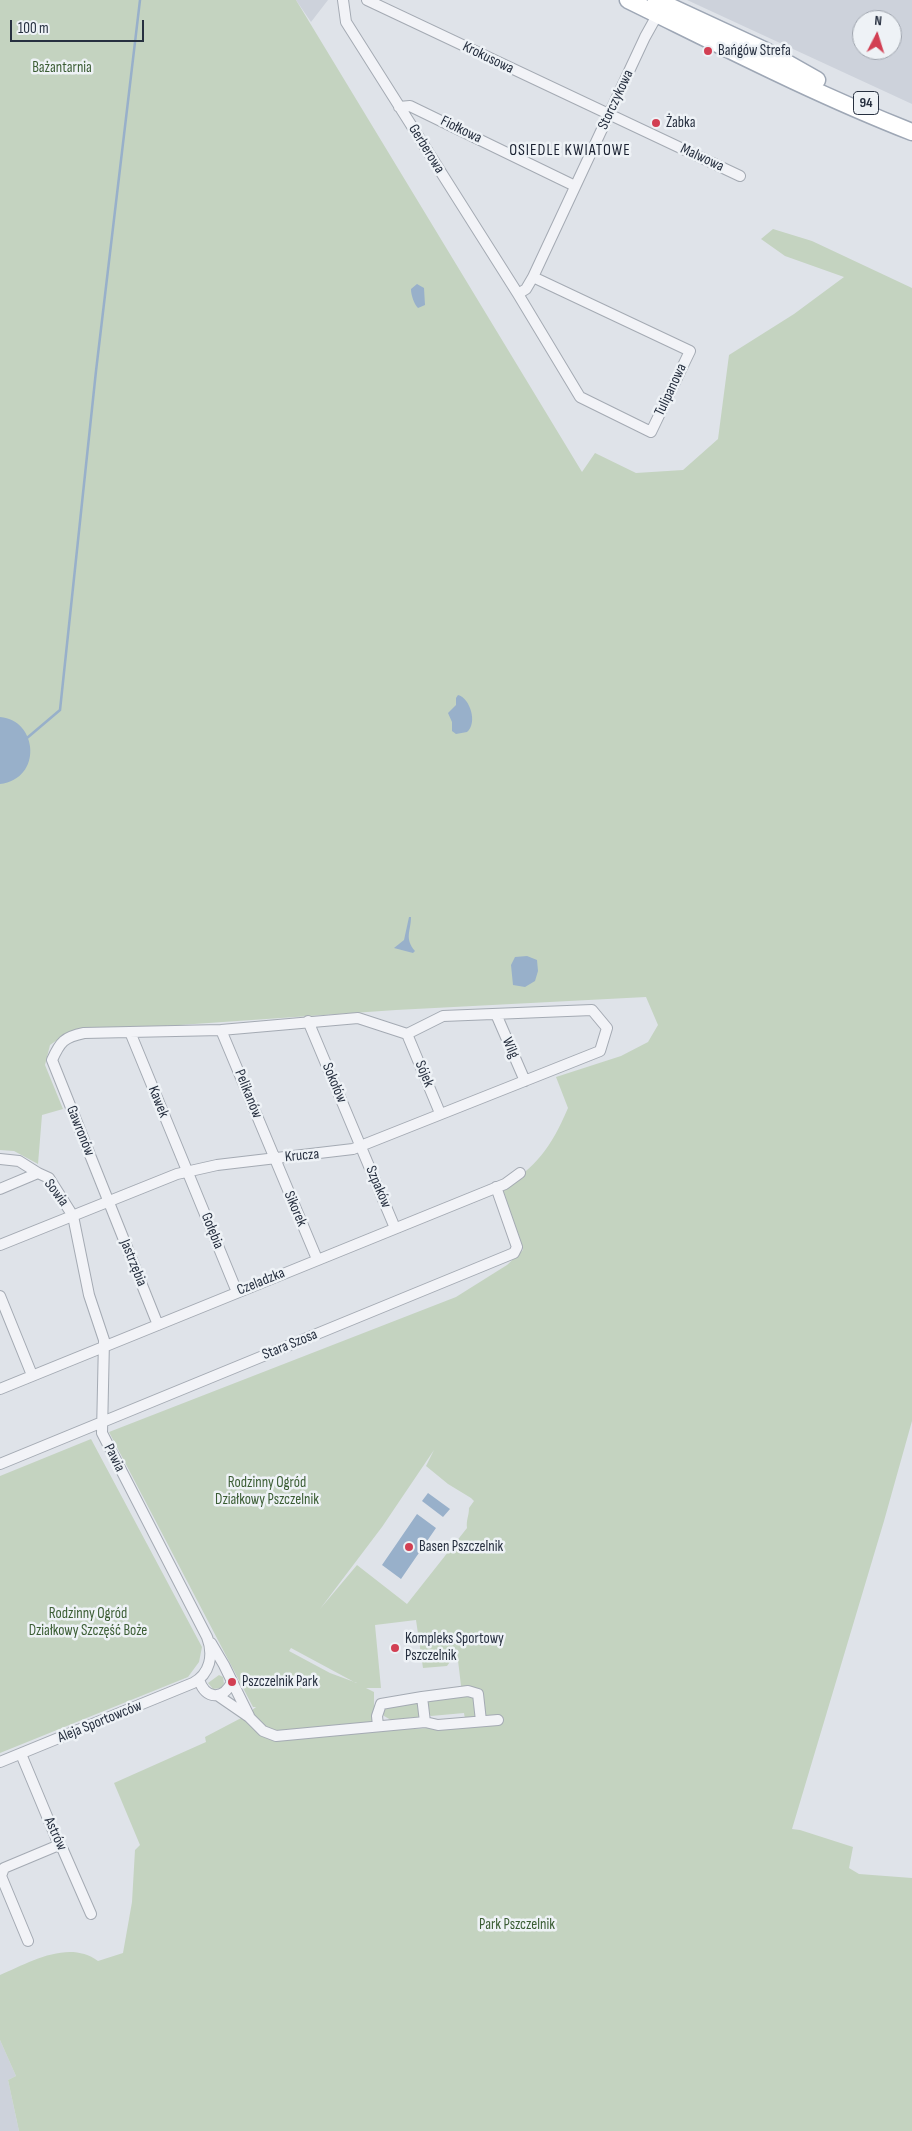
<!DOCTYPE html>
<html>
<head>
<meta charset="utf-8">
<style>
	body { margin:0 }
	#map { position:relative; width:912px; height:2131px; overflow:hidden; background:#dfe3e9; font-family:"Sofia Sans Condensed",sans-serif }
	canvas { display:block }
	.north { position:absolute; left:852px; top:10px; width:50px; height:50px; box-sizing:border-box; background:#eef2f6; border:1px solid #9ea4ad; border-radius:50%; rotate:5deg; font-size:14px; font-weight:700; line-height:20px; text-align:center; color:#273040 }
	.north::after { content:''; display:block; margin:auto; width:18px; height:22px; background:#d23f53; clip-path:polygon(50% 0,100% 100%,50% 72%,0 100%) }
	.scale { position:absolute; left:10px; top:20px; width:134px; height:22px; box-sizing:border-box; border:2px solid #273040; border-top:0; padding-left:6px; font-size:15px; line-height:18px; white-space:nowrap; color:#273040; -webkit-text-stroke:4px #eef2f6; paint-order:stroke }
</style>
</head>
<body>
<div id="map">
<canvas width="912" height="2131"></canvas>
<div class="north">N</div>
<div class="scale">100 m</div>
</div>
<script>
const context = document.querySelector('canvas').getContext('2d');
context.lineJoin = 'round';
function paint(path, color) { context.fillStyle = color; context.fill(path, 'evenodd'); }
function strokePath(path, color, width, dash) { context.strokeStyle = color; context.lineWidth = width; context.lineCap = dash ? 'butt' : 'round'; context.setLineDash(dash || []); context.stroke(path); }
function label(font, color, halo, rows, align = 'center') {
  context.font = font + ' "Sofia Sans Condensed",sans-serif'; context.lineWidth = 5; context.setLineDash([]); context.textBaseline = 'middle'; context.strokeStyle = halo; context.fillStyle = color; for (const [text, x, y, turn = 0] of rows) {
    context.save(); context.translate(x, y); context.rotate((+turn || 0) * Math.PI / 180); context.textAlign = isNaN(turn) ? turn : align; if (halo) context.strokeText(text, 0, 0); context.fillText(text, 0, 0); context.restore();
  }
}
paint(new Path2D(`
	M296,0H328L311,22Z
	M687,0H912V104ZM862,20H892V50H862Z
	M0,2040L16,2076L8,2080L19,2131H0Z`), '#cdd2db');
paint(new Path2D(`
	M0,0H296L582,472L595,453L636,473L683,470L718,439L729,355L794,314L844,277L785,256L761,239L773,229L812,241L912,288V1421L884,1521L792,1829L800,1830L853,1847L849,1868L859,1874L912,1878V2131H19L8,2080L16,2076L0,2040V1975C29,1963 68,1939 98,1961L123,1953L132,1902L135,1850L140,1845L114,1783L206,1742L205,1737L245,1716L256,1707H253L109,1432L456,1297L507,1265L523,1250L500,1191C537,1165 550,1150 568,1108L556,1077L621,1056L648,1042L658,1025L646,997L396,1010L151,1027L60,1038L50,1045L45,1065L63,1109L42,1115L38,1164L14,1151L0,1150ZM434,1450L426,1466L448,1484L471,1498L474,1501L469,1508C469,1516 466,1520 467,1528L407,1604L357,1565L320,1609L382,1527ZM416,1620L423,1668L447,1666L457,1652L462,1694L427,1701L428,1714L431,1716L464,1713L466,1726L374,1731V1692L366,1688H381L375,1625ZM291,1648L356,1683H357L330,1673L289,1651Z
	M91,1439L202,1647L199,1662L188,1677L0,1753V1476Z
	M219,1675L223,1677L224,1684L221,1688L213,1689L208,1683Z
	M418,1701L420,1716L418,1717L391,1720L384,1716L383,1712L387,1705Z`), '#c4d3c0');
paint(new Path2D(`
	M417,284L424,288L425,305L418,308C414,304 411,295 411,289Z
	M458,695C470,698 478,723 467,732L456,734L452,731V722L448,713L456,705V698Z
	M0,717C38,720 43,779 0,784Z
	M409,917H411C411,931 404,938 415,951L413,953L394,948L404,940Z
	M527,956L537,960L538,971L535,981L525,987L513,985L511,965L515,957Z
	M428,1493L450,1509L443,1517L422,1501Z
	M417,1514L436,1528L401,1579L382,1565Z`), '#98b0ca');
strokePath(new Path2D(`
	M27,738L60,710L96,371L140,0`), '#98b0ca', 2.5);
const street = new Path2D(`
	M343,0L346,22L518,294L580,397L651,432L690,351L533,277
	M367,0L740,176
	M399,107L410,106L575,186
	M518,294L526,289L533,277L645,37L660,10
	M496,1014L525,1081
	M308,1021L395,1228
	M221,1030L317,1259
	M130,1032L237,1292
	M407,1034L440,1113
	M0,1159L19,1161L38,1173L49,1178L73,1216L89,1295L104,1340L102,1433L207,1637C214,1655 210,1674 193,1683L0,1762
	M0,1189L38,1173
	M0,1245L177,1174L217,1165L353,1149L600,1051L607,1028L592,1010L443,1016L407,1034L358,1018L221,1030L84,1033C64,1037 60,1042 52,1060L158,1325
	M0,1296L32,1375
	M0,1389L505,1184L520,1173
	M0,1464L514,1253L517,1247L496,1187
	M211,1643L224,1665L249,1716
	M199,1680C206,1700 223,1700 232,1682
	M217,1695L249,1717L263,1731L276,1736L425,1722L438,1725L498,1720
	M422,1697L468,1691L478,1694L481,1721
	M378,1726L377,1716L381,1704L422,1697L425,1722
	M21,1754L59,1845L63,1850L91,1914
	M28,1941L1,1876L4,1868L59,1845`);
const primary = new Path2D(`
	M628,0C722,46 815,94 912,132
	M656,0L764,50L817,80`);
strokePath(street, '#a4aab3', 12);
strokePath(primary, '#9ea7b5', 19);
strokePath(street, '#f2f3f7', 10);
strokePath(primary, '#fff', 16);
for (const [x, y, r, color] of [
	[708,51,5,"#d23f53"],
	[656,123,5,"#d23f53"],
	[409,1547,5,"#d23f53"],
	[395,1648,5,"#d23f53"],
	[232,1682,5,"#d23f53"]
]) { const dot = new Path2D(); dot.arc(x, y, r, 0, 2 * Math.PI); context.fillStyle = color; context.fill(dot); strokePath(dot, '#eef2f6', 2); }
for (const [x, y, w] of [
	[866,103,25]
]) { const box = new Path2D(); box.roundRect(x - w / 2, y - 11.5, w, 23, 4); context.fillStyle = '#eef2f6'; context.fill(box); strokePath(box, '#273040', 1); }
label('bold 14px', '#273040', null, [
	["94",866,103]
]);
label('15px', '#273040', '#eef2f6', [
	["Bańgów Strefa",718,51],
	["Żabka",666,123],
	["Basen Pszczelnik",419,1547],
	["Kompleks Sportowy",405,1639],
	["Pszczelnik",405,1656],
	["Pszczelnik Park",242,1682]
], 'left');
label('15px', '#273040', '#eef2f6', [
	["Krokusowa",488,58,26],
	["Storczykowa",616,100,-65],
	["Fiołkowa",461,130,26],
	["Gerberowa",426,149,58],
	["Malwowa",702,158,25],
	["Tulipanowa",671,390,-65],
	["Wilg",510,1048,67],
	["Sójek",424,1074,67],
	["Sokołów",334,1083,67],
	["Pelikanów",248,1094,68],
	["Kawek",158,1102,68],
	["Gawronów",80,1131,68],
	["Krucza",302,1156,-5],
	["Szpaków",378,1187,67],
	["Sowia",56,1193,53],
	["Sikorek",295,1209,67],
	["Gołębia",212,1231,68],
	["Jastrzębia",133,1263,68],
	["Czeladzka",261,1282,-22],
	["Stara Szosa",290,1345,-22],
	["Pawia",114,1458,63],
	["Aleja Sportowców",100,1722,-22],
	["Astrów",55,1834,65]
]);
label('15px', '#3b5d34', '#eef2f6', [
	["Bażantarnia",62,68],
	["Rodzinny Ogród",267,1483],
	["Działkowy Pszczelnik",267,1500],
	["Rodzinny Ogród",88,1614],
	["Działkowy Szczęść Boże",88,1631],
	["Park Pszczelnik",517,1925]
]);
context.letterSpacing = '1px';
label('16px', '#1a2131', '#eef2f6', [
	["OSIEDLE KWIATOWE",570,151]
]);
context.letterSpacing = '0px';
</script>
</body>
</html>
